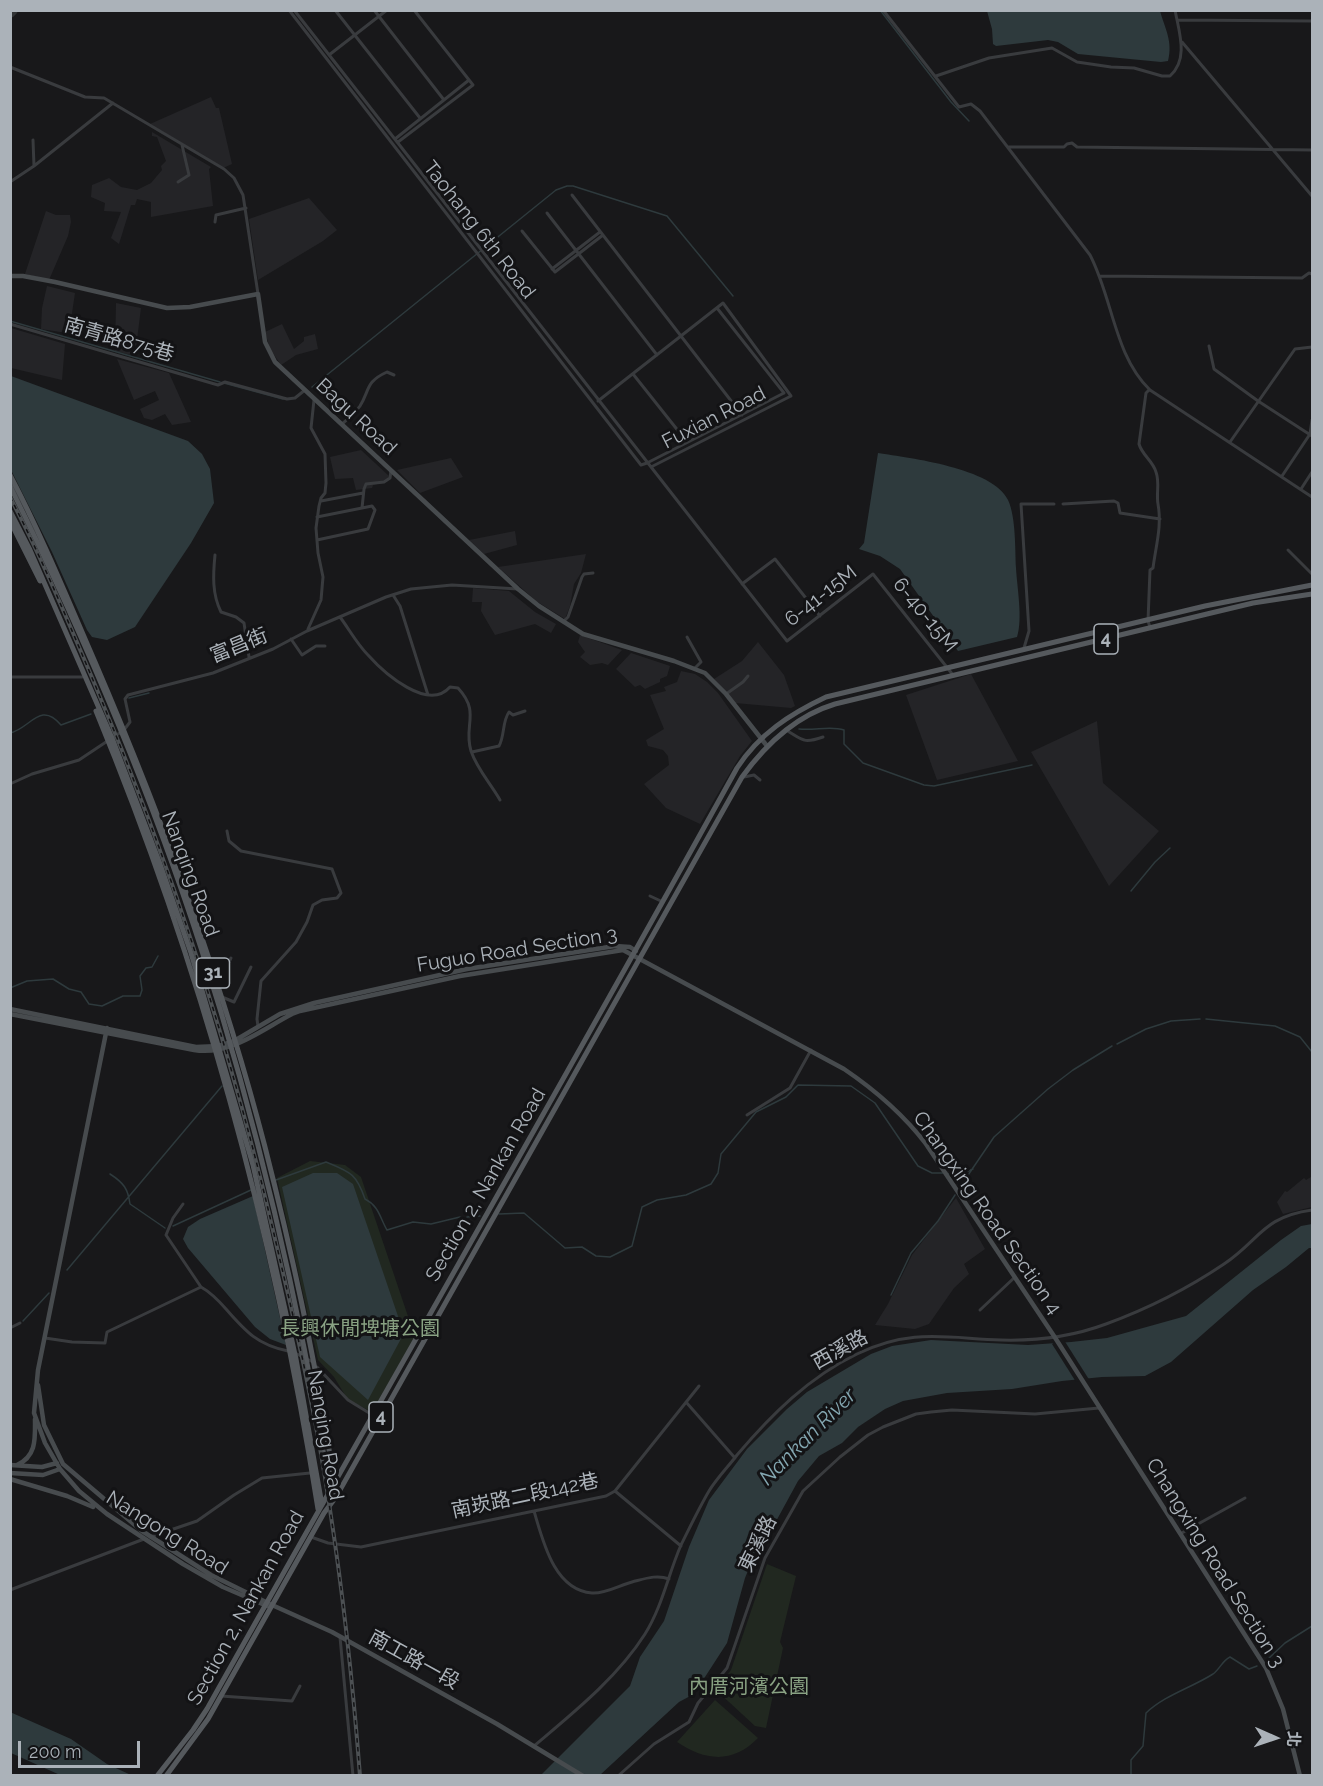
<!DOCTYPE html>
<html>
<head>
<meta charset="utf-8">
<style>
	body { margin:0 }
	#map { position:relative; width:1323px; height:1786px; overflow:hidden; background:#18181a; font-family:Raleway,"Noto Sans TC",sans-serif }
	canvas { display:block }
	.frame { position:absolute; inset:0; border:12px solid #abb2b9; pointer-events:none }
	.north { position:absolute; left:1245px; top:1708px; width:60px; height:60px; -webkit-text-stroke:4px #131315; paint-order:stroke; rotate:93deg; font-size:16px; font-weight:700; line-height:24px; text-align:center; color:#abb2b9 }
	.north::after { content:''; display:block; margin:auto; width:21px; height:27px; background:#abb2b9; clip-path:polygon(50% 0,100% 100%,50% 72%,0 100%) }
	.scale { position:absolute; left:18px; top:1741px; width:122px; height:27px; box-sizing:border-box; border:3px solid #abb2b9; border-top:0; padding-left:8px; font-size:18px; line-height:21px; white-space:nowrap; color:#abb2b9; -webkit-text-stroke:4px #131315; paint-order:stroke }
</style>
</head>
<body>
<div id="map">
<canvas width="1323" height="1786"></canvas>
<div class="frame"></div>
<div class="north">北</div>
<div class="scale">200 m</div>
</div>
<script>
const context = document.querySelector('canvas').getContext('2d');
context.lineJoin = 'round';
function paint(path, color) { context.fillStyle = color; context.fill(path, 'evenodd'); }
function strokePath(path, color, width, dash) { context.strokeStyle = color; context.lineWidth = width; context.lineCap = dash ? 'butt' : 'round'; context.setLineDash(dash || []); context.stroke(path); }
function label(font, color, halo, rows, align = 'center') {
  context.font = font + ' Raleway,"Noto Sans TC",sans-serif'; context.lineWidth = 6; context.setLineDash([]); context.textBaseline = 'middle'; context.strokeStyle = halo; context.fillStyle = color; for (const [text, x, y, turn = 0] of rows) {
    context.save(); context.translate(x, y); context.rotate((+turn || 0) * Math.PI / 180); context.textAlign = isNaN(turn) ? turn : align; if (halo) context.strokeText(text, 0, 0); context.fillText(text, 0, 0); context.restore();
  }
}
paint(new Path2D(`
	M211,97L216,108H219L232,164L223,168L150,124Z
	M152,132L211,167L209,169L213,206L151,217V202L137,199L135,205H131L119,244L111,238L121,212L104,211L105,203L91,197L92,185L109,178L121,187L137,190L151,183L162,170L161,166L166,161L157,137L152,136Z
	M309,198L337,230L323,241L258,280L249,219Z
	M46,211L56,215H70L71,222L68,236L49,280L25,274Z
	M47,286L75,293L71,320H69L67,333L41,329L42,308Z
	M116,303L141,308L135,356L115,351Z
	M282,324L294,349L304,341V337L315,334L318,349L296,355L281,365L270,349L265,332Z
	M11,328L65,344L62,380L11,368Z
	M117,359L169,373L191,422L172,425L165,414L152,420L144,418L140,409L159,400L155,391L134,400Z
	M361,450L389,476L387,482L373,485L372,488L356,490L353,478L335,479L330,457Z
	M451,458L463,477L420,493L397,470Z
	M515,531L517,545L484,554L469,540Z
	M586,554L581,573L574,584L570,606L565,619L536,601L498,567Z
	M473,588L509,591L535,612L556,624L551,633L535,624L495,635L481,611L482,602H472Z
	M580,635L622,650L608,665L602,663L590,665L580,657L585,652L578,642Z
	M758,642L784,675L795,706L791,708L735,703L714,679L742,661Z
	M631,653L670,666L667,676L660,679V682L645,689L640,685L635,687L616,669Z
	M681,671L695,674L707,682L718,693L752,741L740,756L700,824L666,808L644,784L669,765L668,756L663,750L648,746L646,740L664,729L650,695L666,691L664,687L677,682Z
	M971,674L1018,761L937,780L906,695Z
	M1097,721L1103,783L1159,831L1109,886L1031,752Z
	M1311,1177L1312,1207L1283,1214L1277,1202L1285,1191L1287,1192L1304,1178L1306,1180Z
	M956,1198L985,1249L964,1264L969,1274L954,1288L929,1324L915,1329L875,1325L888,1304L912,1255Z`), '#242427');
paint(new Path2D(`
	M310,1161L345,1165L361,1177L415,1337L372,1412L348,1400L334,1377L318,1360L277,1178Z
	M767,1564L796,1576L780,1642L783,1648L766,1728L755,1726L716,1690L731,1670Z
	M715,1700L758,1738C733,1764 705,1761 677,1742Z`), '#212820');
paint(new Path2D(`
	M987,11H1160C1165,29 1173,41 1168,61L1161,62L1078,54L1058,42L1048,40L996,46L993,44L992,29Z
	M11,376L188,441L202,454L210,469L214,503L191,543L135,627L107,640L92,637L87,630L52,552L11,470Z
	M878,453C910,458 993,468 1008,500C1016,517 1015,549 1016,568C1017,587 1023,619 1017,637L958,651L900,569L880,556L859,549L864,543Z
	M313,1173H337L353,1184L401,1325L403,1335L368,1400L320,1357L282,1187Z
	M253,1196L286,1345L270,1339L255,1327L188,1248L183,1239L188,1227L200,1219Z
	M1312,1224V1248H1309L1286,1267L1253,1290L1171,1362L1145,1376L1102,1377L1062,1381L1012,1389L947,1393L903,1401L885,1409L858,1427L842,1443L819,1456L798,1481L774,1525L763,1534L745,1578L727,1643L694,1694L679,1702L600,1775L540,1776L630,1686L640,1657L664,1621L689,1547L709,1500L747,1449L787,1409L807,1392L871,1354L892,1346L931,1340L1028,1345L1071,1342L1107,1338L1186,1316L1281,1240L1301,1226Z
	M10,1712L71,1739L107,1764L131,1775H60L11,1753Z`), '#2e3a3d');
paint(new Path2D(`
	M1058,1340H1064L1090,1381L1076,1382L1052,1344Z`), '#18181a');
strokePath(new Path2D(`
	M880,10L951,102L969,121
	M10,321L220,382
	M224,383L283,399
	M312,387L556,190L567,186H573L667,216L733,296
	M129,698L149,693
	M799,729C815,731 830,725 844,730V744L863,763L924,785L934,786L1032,765
	M10,733C30,729 40,700 61,725L91,714
	M1131,891L1155,862L1170,848
	M10,988L27,981L53,979L69,989L81,992L89,1004L102,1006L123,996H140L142,990L140,976L146,968L152,967L158,956
	M1206,1019L1275,1026L1300,1037L1312,1052
	M1117,1044L1146,1029L1171,1021L1200,1019
	M110,1174C124,1183 128,1189 130,1204L165,1228
	M948,1174H961L973,1169
	M276,1180L326,1162C350,1172 356,1173 365,1199C379,1206 380,1218 387,1230L413,1222L431,1224L460,1217
	M962,1184L994,1137L1048,1089L1073,1070L1112,1046
	M499,1214L524,1213L565,1248L582,1247L596,1256L610,1257L632,1246L642,1207L657,1200L686,1195L711,1184L718,1173L721,1154L756,1112L786,1097L798,1085L851,1086L875,1103L918,1166L932,1173H943
	M467,1217L480,1216
	M173,1226L251,1190
	M67,1270L222,1086
	M891,1295L911,1253L938,1221L955,1195
	M23,1321L49,1293
	M1268,1659L1285,1643L1312,1626
	M1131,1776V1760L1143,1746L1146,1713C1165,1695 1191,1688 1213,1674C1220,1669 1222,1661 1230,1657L1249,1669L1257,1666`), '#2e3a3d', 1.5);
strokePath(new Path2D(`
	M10,13L13,10`), '#323436', 10);
strokePath(new Path2D(`
	M289,10L641,465L647,463
	M294,10L787,641L873,574L953,675
	M335,10L420,118
	M374,10L444,100
	M883,10L959,107L971,104L980,111L1090,255C1113,299 1114,355 1150,390L1312,497
	M1177,20L1312,21
	M1182,42L1312,196
	M329,55L387,10
	M10,67L85,97L104,98L224,169L234,178L243,195L258,294
	M936,76L989,58L1052,48L1077,62L1111,67L1134,68L1162,76H1170C1189,59 1179,32 1175,10
	M395,139L469,80
	M398,142L473,85L414,10
	M1008,147H1064L1067,144L1072,143L1077,147L1312,150
	M34,166L113,103
	M10,182L34,166L33,140
	M178,182L189,175L182,145
	M572,195L742,415
	M547,213L657,355
	M215,222L216,215L246,208
	M522,231L555,272L603,235
	M552,269L600,232
	M1100,276L1302,278L1309,273L1312,274
	M717,308L784,393
	M10,324L218,385L225,382L287,399L295,398L305,390
	M1209,346L1214,369L1258,401L1312,436
	M633,374L687,442
	M1149,390L1146,393L1139,444C1142,455 1153,461 1156,472C1160,483 1156,493 1158,504C1162,526 1156,545 1153,568L1150,570L1148,621L1150,627
	M598,401L723,303L791,396
	M342,424C348,419 355,413 360,406C370,390 365,382 387,372L394,375
	M1230,442L1295,349L1312,347
	M647,463L784,393
	M651,467L791,396
	M1282,476L1310,434L1312,420
	M1301,489L1312,472
	M321,501L363,493
	M1063,504L1114,501L1118,503L1120,513L1160,519
	M317,517L362,508
	M317,540L368,529L375,510L372,506L362,508L364,489L366,484L384,482L390,478L391,470
	M1288,550L1312,574
	M215,555C213,575 212,594 221,612L236,617L244,623L249,657
	M742,584L775,559L820,616
	M393,595L400,606L428,695
	M340,617C349,629 357,644 368,655C384,673 428,712 450,687L458,688C481,713 463,725 471,751C477,769 491,784 500,800
	M564,621L568,617L582,577L584,574L593,573
	M308,629L321,600L323,577L318,553L316,528L319,506L321,498L325,493L326,483L325,454L311,428L314,400
	M687,637L701,662L695,668
	M291,639L302,655L316,646H325
	M1024,648L1029,631L1021,504H1054
	M10,677H82
	M726,694L743,682L748,676
	M786,730C803,740 803,744 823,737
	M472,752L499,746C505,735 502,722 509,712L513,715L525,711
	M744,777L754,775L760,780
	M10,784L32,774L79,760L124,730L130,722L125,699L128,695L213,673L273,649L307,631L386,597L411,589L452,585L518,589
	M227,831L229,841L241,851L332,869L341,893L337,898L322,900L313,905L307,922L296,942L261,981L257,1019L258,1027
	M650,896L663,902
	M218,984L231,958
	M222,997L234,1002L251,967
	M747,1115L790,1088L811,1050
	M183,1204L173,1218L166,1235L201,1287
	M980,1310L1015,1277
	M10,1328L20,1323
	M45,1338L72,1342L105,1343L107,1332L201,1287C210,1292 219,1301 226,1309C246,1332 258,1345 288,1351
	M295,1353L313,1362
	M317,1367L348,1400L379,1419
	M686,1402L735,1458
	M615,1491L681,1546
	M534,1511C543,1541 554,1590 592,1593C605,1594 620,1585 632,1582C644,1579 657,1574 669,1579
	M1180,1534L1245,1498
	M150,1537L197,1521L234,1495L262,1478L310,1473
	M311,1537L328,1543L361,1547L606,1496L615,1491L699,1386
	M10,1590L144,1539
	M340,1637L353,1776
	M221,1696L292,1701L300,1686
	M534,1746C573,1713 617,1678 645,1634C662,1607 668,1575 681,1545C690,1527 699,1508 709,1491C717,1478 728,1467 737,1455C771,1415 809,1377 857,1354C911,1328 945,1338 1001,1340C1036,1341 1074,1336 1106,1324C1147,1309 1187,1289 1224,1264C1260,1240 1262,1217 1312,1210
	M618,1776L654,1744L689,1722L698,1703L727,1668L765,1558L803,1491L840,1457L868,1435L883,1427L916,1414L931,1412L952,1410L1035,1414L1099,1408`), '#393b3e', 3);
strokePath(new Path2D(`
	M10,276H23L55,282L167,308L190,307L258,294L265,342L275,362L518,589L539,606L583,634L674,661L705,673L726,694L767,746
	M10,1009L196,1047L219,1046L234,1041L280,1014L314,1003L467,969L615,946L630,947L636,951
	M10,1014L194,1050C230,1056 261,1030 292,1014L300,1011L460,976L623,950L844,1069C875,1090 903,1114 926,1144L1054,1336L1266,1668L1283,1709L1300,1776
	M107,1028L38,1370L34,1413L45,1443L60,1469L79,1491L107,1514L183,1564L223,1587L267,1606
	M38,1385L44,1425L63,1464L142,1531L211,1575L272,1605L332,1632L497,1724L583,1776
	M10,1465L42,1467L57,1463
	M17,1465C37,1456 35,1438 35,1419
	M10,1473L43,1475L60,1469
	M10,1479L67,1496L93,1507`), '#474b4e', 4.5);
strokePath(new Path2D(`
	M10,475C42,536 68,600 95,662C163,820 222,981 265,1147C290,1245 312,1344 328,1443C331,1461 333,1479 336,1497
	M10,486C83,634 150,790 201,948C258,1125 300,1307 330,1491
	M10,511L30,550L112,738L160,864L191,953L253,1165L296,1359L322,1505
	M10,521L40,581
	M96,711C202,968 275,1236 318,1509
	M157,1776L193,1730L207,1709C383,1395 563,1083 737,768C759,734 790,714 826,697L1205,606L1312,585
	M166,1776L208,1719L324,1513L336,1497L742,777C766,744 795,716 835,704L1207,614L1253,603L1312,594`), '#55595d', 5);
const rail = new Path2D(`
	M10,497C41,556 67,619 93,680C173,868 235,1061 280,1260C299,1340 317,1421 329,1503C343,1593 353,1684 360,1776`);
strokePath(rail, '#4c5053', 4);
strokePath(rail, '#131315', 1.5, [4.5]);
for (const [x, y, w] of [
	[1106,639,24],
	[213,973,33],
	[381,1417,24]
]) { const box = new Path2D(); box.roundRect(x - w / 2, y - 15, w, 30, 4.5); context.fillStyle = '#131315'; context.fill(box); strokePath(box, '#abb2b9', 1.5); }
label('bold 18px', '#abb2b9', null, [
	["4",1106,639],
	["31",213,973],
	["4",381,1417]
]);
label('20px', '#abb2b9', '#131315', [
	["Taohang 6th Road",479,230,52],
	["南青路875巷",119,340,16],
	["Bagu Road",356,417,43],
	["Fuxian Road",714,418,-27],
	["6-41-15M",821,596,-38],
	["6-40-15M",925,615,51],
	["富昌街",239,646,-22],
	["Nanqing Road",190,874,70],
	["Fuguo Road Section 3",517,950,-9],
	["Section 2, Nankan Road",486,1185,-60],
	["Changxing Road Section 4",987,1213,55],
	["西溪路",840,1350,-29],
	["Nanqing Road",325,1435,80],
	["南崁路二段142巷",525,1496,-12],
	["Nangong Road",167,1533,32],
	["東溪路",758,1544,-64],
	["Changxing Road Section 3",1215,1563,58],
	["Section 2, Nankan Road",246,1608,-61],
	["南工路一段",414,1660,29]
]);
label('20px', '#89a283', '#131315', [
	["長興休閒埤塘公園",360,1329],
	["內厝河濱公園",749,1687]
]);
label('italic 21px', '#84a7b1', '#131315', [
	["Nankan River",808,1437,-45]
]);
</script>
</body>
</html>
